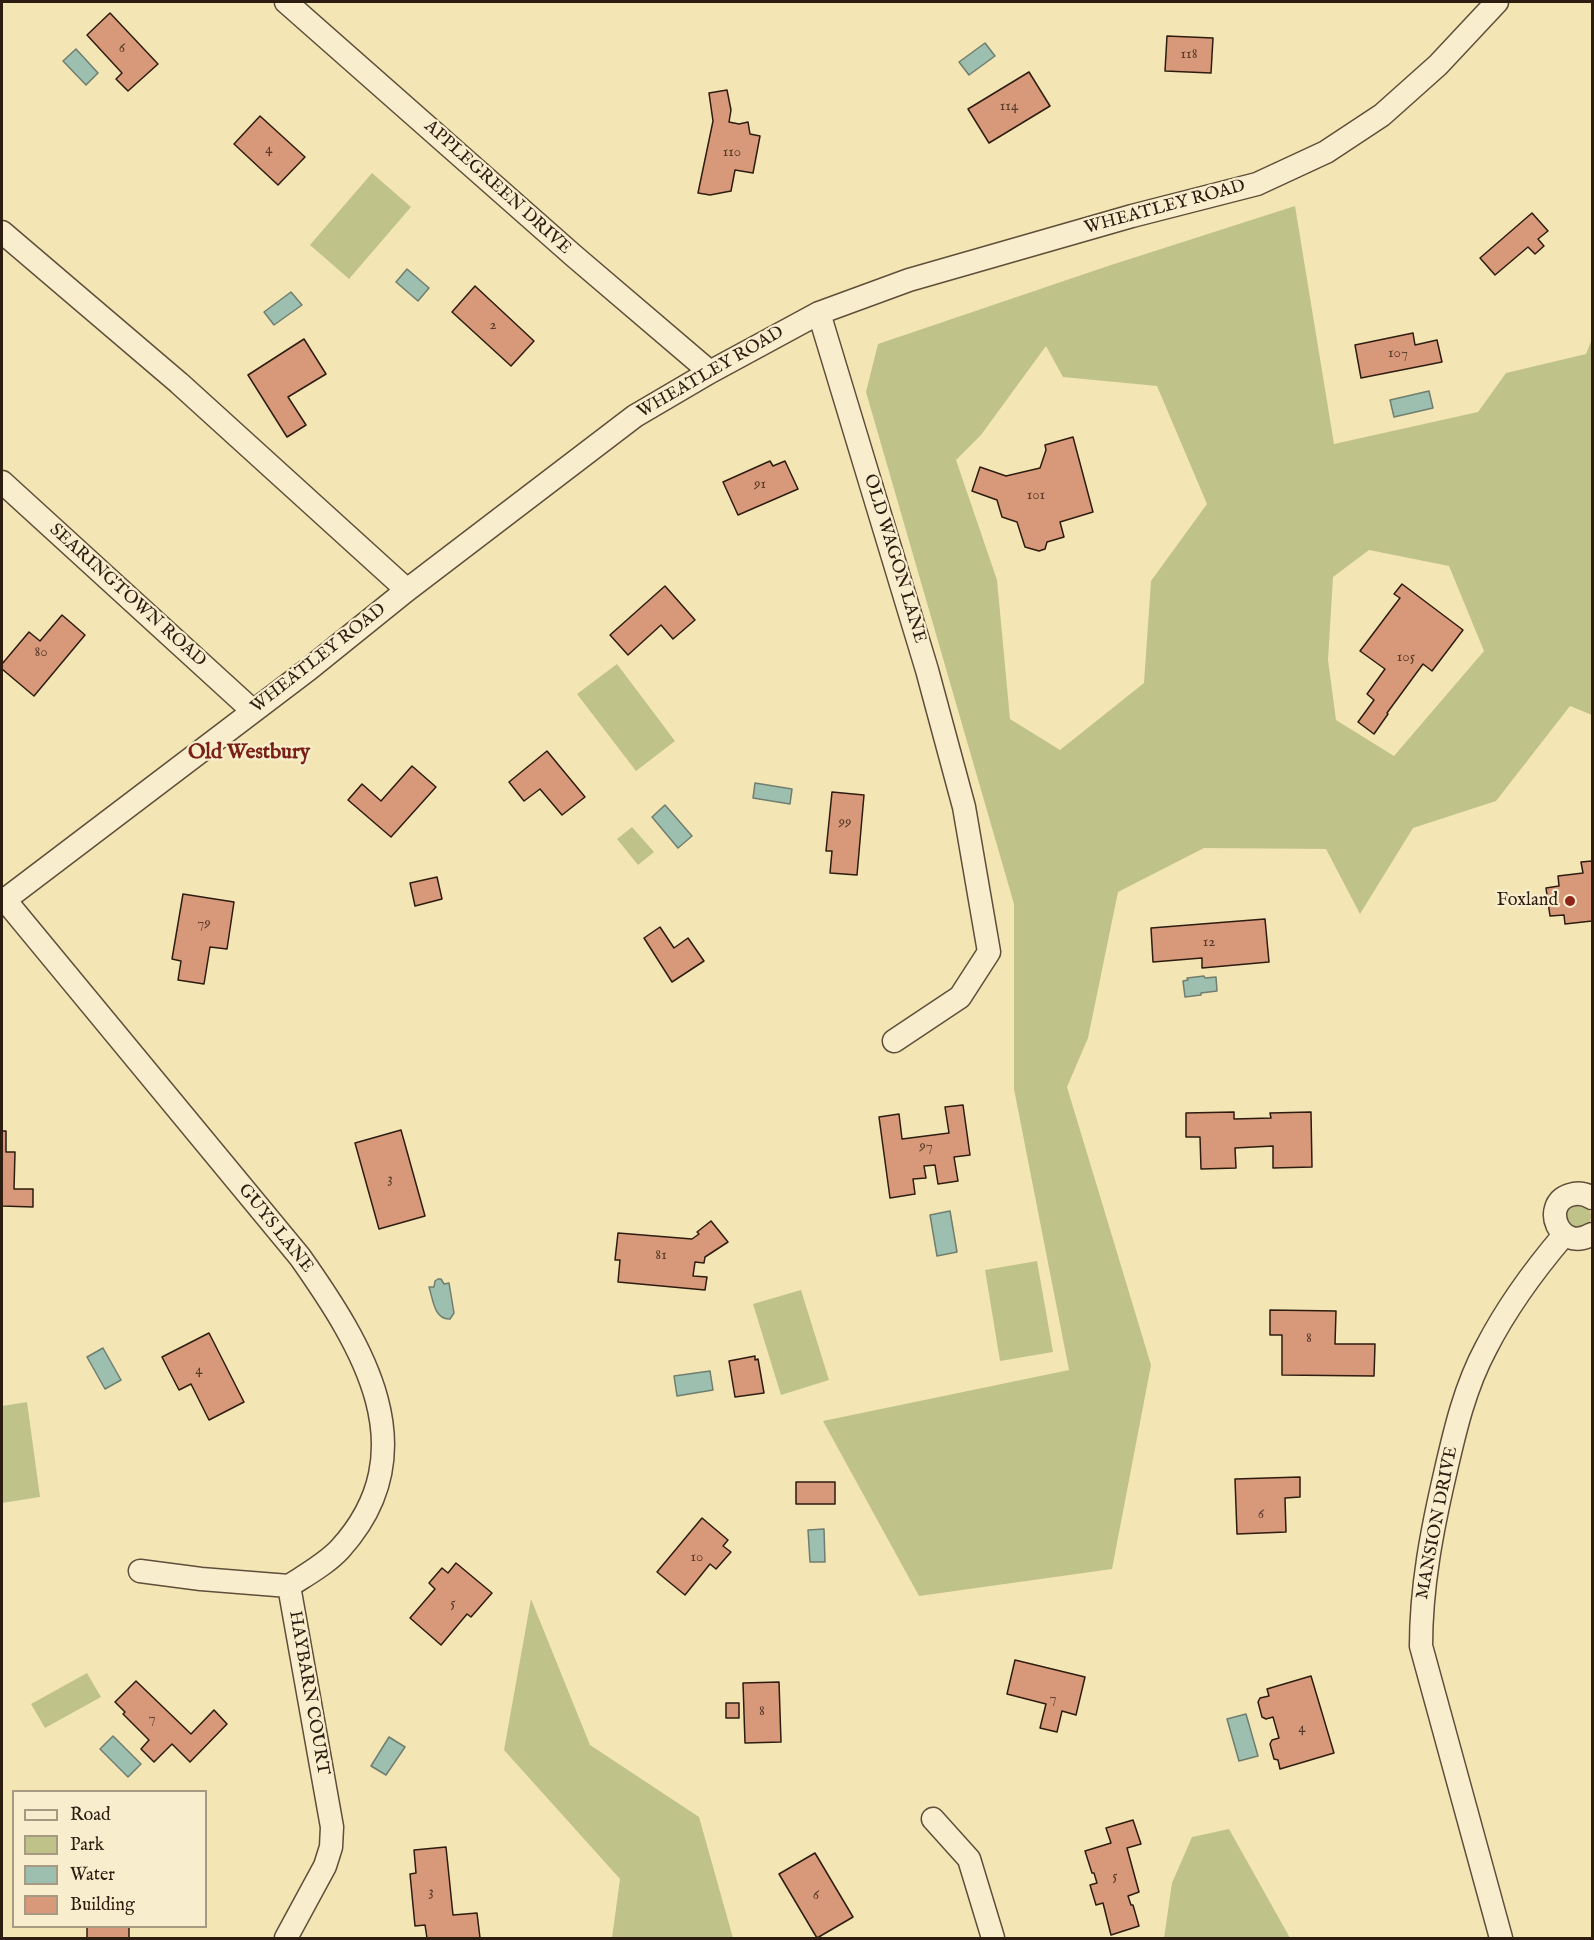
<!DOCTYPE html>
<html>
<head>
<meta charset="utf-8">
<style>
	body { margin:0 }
	#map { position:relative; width:1594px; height:1940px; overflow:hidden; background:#f4e5b4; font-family:"IM FELL English",serif }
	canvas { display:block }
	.frame { position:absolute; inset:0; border:3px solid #2d1c10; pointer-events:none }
	.legend { position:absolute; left:12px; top:1790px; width:195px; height:138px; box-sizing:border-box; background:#f8eece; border:2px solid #a79a82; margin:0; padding:8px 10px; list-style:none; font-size:18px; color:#2d1c10 }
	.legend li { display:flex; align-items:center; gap:12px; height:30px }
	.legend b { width:30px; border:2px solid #a79a82 }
</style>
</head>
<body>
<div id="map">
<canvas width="1594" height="1940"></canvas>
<div class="frame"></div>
<ul class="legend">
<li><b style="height:8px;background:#f8eece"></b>Road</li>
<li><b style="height:16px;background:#bfc38a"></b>Park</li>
<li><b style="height:16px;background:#9cbfaf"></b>Water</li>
<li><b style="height:16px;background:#d8997a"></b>Building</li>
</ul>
</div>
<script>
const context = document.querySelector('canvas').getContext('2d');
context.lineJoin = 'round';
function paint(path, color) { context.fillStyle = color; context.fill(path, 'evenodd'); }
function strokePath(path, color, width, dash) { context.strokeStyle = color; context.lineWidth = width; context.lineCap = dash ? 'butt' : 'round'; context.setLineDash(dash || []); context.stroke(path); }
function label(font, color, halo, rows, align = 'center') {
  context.font = font + ' "IM FELL English",serif'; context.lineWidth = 4.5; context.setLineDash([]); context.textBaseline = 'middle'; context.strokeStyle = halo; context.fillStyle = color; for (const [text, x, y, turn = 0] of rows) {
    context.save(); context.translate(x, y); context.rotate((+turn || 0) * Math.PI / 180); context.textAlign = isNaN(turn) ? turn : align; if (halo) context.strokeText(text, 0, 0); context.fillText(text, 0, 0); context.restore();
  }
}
paint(new Path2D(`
	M372,173L411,207L349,279L310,245Z
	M1295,206L1334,444L1478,412L1506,373L1586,354L1592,339V715L1570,706L1496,801L1413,828L1360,914L1326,849L1204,848L1118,892L1088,1038L1067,1087L1151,1365L1112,1569L919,1596L823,1421L1069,1370L1014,1089V904L866,392L878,344L1108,266ZM1046,346L1063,377L1157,386L1207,504L1151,581L1144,683L1060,750L1010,719L997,580L956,460L981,435ZM1369,550L1449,566L1484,651L1394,756L1336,720L1328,660L1333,577Z
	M617,664L675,741L636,771L577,694Z
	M632,827L654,852L638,865L617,839Z
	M1565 1216a13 13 0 1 1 26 0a13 13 0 1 1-26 0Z
	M1037,1261L1053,1352L1000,1361L985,1270Z
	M801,1290L829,1380L781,1395L753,1304Z
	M27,1402L40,1497L2,1503V1406Z
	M531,1599L590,1745L699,1817L733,1938H612L620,1879L504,1750Z
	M87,1673L101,1697L45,1728L31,1704Z
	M1229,1829L1290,1938H1164L1172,1883L1192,1837Z`), '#bfc38a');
const water = new Path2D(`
	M985,43L995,56L969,75L959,62Z
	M76,49L98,73L86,85L63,61Z
	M407,269L429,288L418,301L396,282Z
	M291,292L302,305L274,325L264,312Z
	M1429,391L1433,408L1394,417L1390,400Z
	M755,783L792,789L790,804L753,798Z
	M665,805L692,836L678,848L652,817Z
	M1204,976L1205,978L1216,977L1217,991L1201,993V995L1185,997L1183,981L1188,980L1187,978Z
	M950,1211L957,1252L937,1256L930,1215Z
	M438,1279H441L444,1284L449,1283L454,1313L450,1319C434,1320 433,1299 429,1287H434L435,1281Z
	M103,1348L121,1380L105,1389L87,1357Z
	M710,1371L713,1390L677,1396L674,1376Z
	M824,1529L825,1562H810L808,1530Z
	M1246,1714L1258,1756L1239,1761L1227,1719Z
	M113,1736L141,1764L128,1777L100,1749Z
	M389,1737L405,1747L386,1775L371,1766Z`);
paint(water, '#9cbfaf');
strokePath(water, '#707e6f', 1.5);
const building = new Path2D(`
	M110,13L158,64L128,91L116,79L122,73L87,35Z
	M1167,36L1213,38L1211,73L1165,71Z
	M1029,72L1050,106L989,143L968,109Z
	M727,90L731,110L729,122L739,124L748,122L750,134L760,136L753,173L735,170L731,191L710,195L698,193L713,121L709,93Z
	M260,116L305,157L278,185L234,144Z
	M1532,213L1548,231L1538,239L1544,246L1535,254L1528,247L1495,275L1480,258Z
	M475,286L534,341L511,366L452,312Z
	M1413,333L1415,345L1437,340L1442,362L1361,378L1355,345Z
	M304,339L326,374L288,397L306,425L287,437L248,375Z
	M1073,437L1093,512L1060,522L1064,537L1047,542L1045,549L1039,551L1025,547L1017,522L1002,517L997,500L972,491L980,467L1006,476L1040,468L1046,450L1045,445Z
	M770,461L773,466L785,461L798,489L738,515L723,482Z
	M1402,584L1463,630L1432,671L1423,664L1387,713L1388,714L1374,734L1358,722L1374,700L1367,694L1385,669L1360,651L1400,598L1394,594Z
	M665,586L695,620L673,639L661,625L628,655L610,635Z
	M62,615L85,635L34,696L2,669V664L29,632L40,641Z
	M547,751L585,797L562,815L540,789L524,801L509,782Z
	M412,766L436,787L391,837L348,800L362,784L381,801Z
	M832,792L864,795L857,875L830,873L832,851H826Z
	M1592,861V921L1565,924L1564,915L1550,916L1546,888L1559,886L1558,876L1583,873L1581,862Z
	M437,877L442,899L415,906L410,883Z
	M183,894L234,902L227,949L210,947L204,984L178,980L181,961L172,959Z
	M1265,919L1269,962L1202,968V958L1153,962L1151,928Z
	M660,927L674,948L688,938L704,961L672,982L644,938Z
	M963,1105L970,1155L954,1157L958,1181L938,1184L935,1165L924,1166L926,1178L913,1179L915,1194L890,1198L879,1117L899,1114L902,1139L949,1133L945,1107Z
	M1234,1112V1119L1271,1118L1270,1113L1311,1112L1312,1167L1273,1168V1146L1235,1148L1236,1168L1201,1169L1200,1137H1186V1113Z
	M401,1130L425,1216L379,1229L355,1143Z
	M2,1131H6V1152H15L14,1189H33V1207L2,1206Z
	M711,1221L728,1242L705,1257L704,1263L695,1262L693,1276L707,1277L705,1290L618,1282L620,1260H615L618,1233L692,1239L699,1234L697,1232Z
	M1270,1310L1336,1311L1335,1344H1375L1374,1376L1282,1375V1335H1270Z
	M209,1333L244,1402L209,1420L191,1384L179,1390L162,1357Z
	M755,1356V1360L758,1359L764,1393L735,1397L729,1361Z
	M1300,1477V1497L1285,1498L1286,1532L1237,1534L1235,1479Z
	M796,1482H835V1504H796Z
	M702,1518L728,1540L723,1546L731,1552L716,1569L710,1564L685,1595L657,1572Z
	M456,1563L492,1593L471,1617L467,1614L441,1645L410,1618L435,1589L429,1583L442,1568L448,1573Z
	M1015,1660L1085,1677L1076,1715L1062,1711L1057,1732L1040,1728L1046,1704L1007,1694Z
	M1311,1676L1334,1753L1280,1769L1278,1760L1274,1759L1270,1744L1272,1740L1279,1738L1273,1717L1266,1719L1262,1717L1258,1702L1260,1698L1269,1696L1267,1689Z
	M136,1681L191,1734L214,1710L227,1724L190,1762L172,1744L154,1762L141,1749L149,1740L123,1714L125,1712L115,1702Z
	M779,1682L781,1742L745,1743L743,1683Z
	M726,1703H739V1718H726Z
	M1133,1820L1141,1844L1127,1848L1139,1892L1128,1896L1131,1905H1133L1139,1926L1111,1935L1103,1903L1096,1905L1090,1885L1097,1883L1094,1873H1092L1085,1851L1111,1843L1106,1828Z
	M446,1847L453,1915L477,1913L480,1938H427L425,1925L415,1926L410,1874L416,1873L414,1850Z
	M815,1853L853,1917L817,1938L779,1874Z
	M87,1926H129V1938H87Z`);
paint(building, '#d8997a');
strokePath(building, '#2d1c10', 1.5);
const minor = new Path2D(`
	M286,2L574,256L710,372
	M2,232L179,383L407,590
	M819,313L927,670L964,807L989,952L960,997L894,1041
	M2,482L253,711
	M5,900L300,1257C362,1345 429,1451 340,1549C326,1564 306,1575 289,1586
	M2,902L309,669L407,590L635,416L710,372L819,313L909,280L1132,216L1257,184L1326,152L1382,115L1438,65L1497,2
	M1592,1198C1586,1194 1579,1192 1570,1195C1540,1204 1559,1254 1592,1234
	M140,1571L201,1579L289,1586
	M933,1819L969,1859L993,1938
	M286,1938L325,1866L331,1847L332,1827L289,1586
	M1501,1938L1421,1646C1421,1587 1432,1530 1445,1474C1455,1430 1465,1387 1486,1348C1507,1307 1535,1269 1564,1235`);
strokePath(minor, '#5f4e39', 25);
strokePath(minor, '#f8eece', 22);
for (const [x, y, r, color] of [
	[1570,901,6,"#8f2418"]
]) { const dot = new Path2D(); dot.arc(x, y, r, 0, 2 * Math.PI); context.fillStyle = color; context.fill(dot); strokePath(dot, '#f8eece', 2); }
label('15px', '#583b2a', null, [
	["6",122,49],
	["118",1189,55],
	["114",1009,107],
	["4",269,150],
	["110",732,153],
	["2",493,326],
	["107",1398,354],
	["91",760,485],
	["101",1036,496],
	["80",41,653],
	["105",1406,658],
	["99",845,823],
	["79",204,924],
	["12",1209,943],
	["97",926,1147],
	["3",390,1180],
	["81",661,1256],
	["8",1309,1339],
	["4",199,1371],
	["6",1261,1515],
	["10",697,1558],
	["5",453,1604],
	["7",1053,1699],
	["8",762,1712],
	["7",152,1719],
	["4",1302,1729],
	["5",1115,1877],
	["3",431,1893],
	["6",816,1896]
]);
label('18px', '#2d1c10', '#f8eece', [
	["APPLEGREEN DRIVE",497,188,42],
	["WHEATLEY ROAD",1165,208,-15],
	["WHEATLEY ROAD",711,373,-30],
	["OLD WAGON LANE",894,559,73],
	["SEARINGTOWN ROAD",127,596,42],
	["WHEATLEY ROAD",319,659,-38],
	["GUYS LANE",275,1229,51],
	["MANSION DRIVE",1438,1523,-79],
	["HAYBARN COURT",308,1693,80]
]);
label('18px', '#2d1c10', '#f8eece', [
	["Foxland",1558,901]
], 'right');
label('bold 21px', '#7a1f14', '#f8eece', [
	["Old Westbury",249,754]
]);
</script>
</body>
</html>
